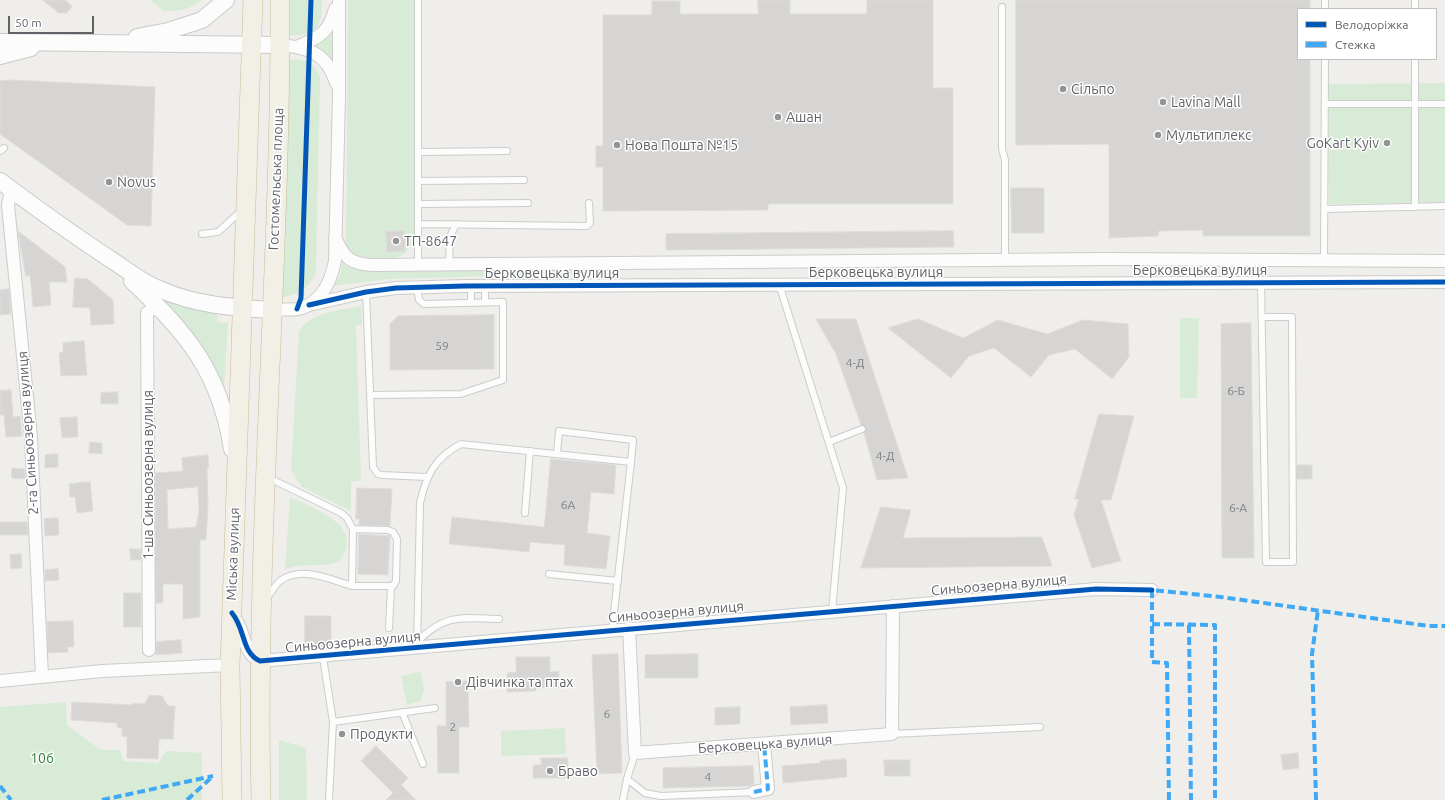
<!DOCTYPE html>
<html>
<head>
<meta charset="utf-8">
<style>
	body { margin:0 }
	#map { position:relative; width:1445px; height:800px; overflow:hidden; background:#efeeea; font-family:Ubuntu,sans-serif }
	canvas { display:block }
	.legend { position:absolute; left:1297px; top:8px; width:140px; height:52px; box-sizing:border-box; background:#fff; border:1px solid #bfc1c3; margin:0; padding:5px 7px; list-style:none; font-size:12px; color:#5f6368 }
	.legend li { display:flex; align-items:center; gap:8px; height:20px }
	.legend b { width:20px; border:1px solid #bfc1c3 }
	.scale { position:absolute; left:8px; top:16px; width:86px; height:18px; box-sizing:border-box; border:2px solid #5f6368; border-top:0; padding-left:5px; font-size:12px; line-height:14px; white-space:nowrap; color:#5f6368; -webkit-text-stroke:3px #fff; paint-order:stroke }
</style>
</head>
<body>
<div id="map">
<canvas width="1445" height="800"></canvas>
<ul class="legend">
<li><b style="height:5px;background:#0057b8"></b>Велодоріжка</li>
<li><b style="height:5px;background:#3fa9f5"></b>Стежка</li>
</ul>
<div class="scale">50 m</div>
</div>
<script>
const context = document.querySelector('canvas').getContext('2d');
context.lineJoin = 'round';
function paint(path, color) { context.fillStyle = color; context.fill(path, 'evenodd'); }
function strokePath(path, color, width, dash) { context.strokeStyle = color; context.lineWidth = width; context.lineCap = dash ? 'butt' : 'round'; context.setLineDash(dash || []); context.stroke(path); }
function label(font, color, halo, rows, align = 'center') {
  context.font = font + ' Ubuntu,sans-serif'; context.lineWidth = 3; context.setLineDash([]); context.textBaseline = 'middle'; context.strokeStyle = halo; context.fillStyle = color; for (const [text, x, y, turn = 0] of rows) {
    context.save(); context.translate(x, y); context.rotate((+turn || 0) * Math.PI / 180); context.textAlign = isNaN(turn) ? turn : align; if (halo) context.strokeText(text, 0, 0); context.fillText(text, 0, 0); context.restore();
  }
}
paint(new Path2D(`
	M150,0H202C189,10 179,11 164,11Z
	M289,0H322C322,27 317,37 288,35Z
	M348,0H416L415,238C404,267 380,259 355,258L346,246Z
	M337,28V64L323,53L308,47L329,37Z
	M297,59C309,61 317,66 320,78L316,272C308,290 297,295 279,298L287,64L290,60Z
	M1445,83V202L1329,204L1328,84Z
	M343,263L350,268L363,271L573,269L574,271L573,274L390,279L332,286L340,276Z
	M163,300L182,307L218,312L217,322L228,323L224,386L199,341Z
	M361,306L362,325H356L361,481H351V511L302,487L291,470L299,331C313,311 339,311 361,306Z
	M1180,318H1199L1197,398H1180Z
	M290,497C309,507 355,521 346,549C344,554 342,560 337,562C321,568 304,562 285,569Z
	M421,672L424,690L420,701L407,705L401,676Z
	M66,702L67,725L101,750H120L123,761L158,763L166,751L202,753V800H0V707Z
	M565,728L566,754L501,756V731Z
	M279,740L306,748L307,800H279Z`), '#d8ebd6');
const building = new Path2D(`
	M43,0H65L72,6L67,13H59Z
	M758,0H790V14H867V0H933V88H953V204H768V210L603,211V167H596V146H603V15H652V1H680V14H758Z
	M1016,0H1310V9H1298V59H1310V236H1203V230L1159,231L1158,236L1109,238V144L1016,145Z
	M12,80L155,87L151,226L127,225L0,134V81Z
	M1011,188H1044V233H1012Z
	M18,231L65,267L67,282H49L51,305L33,307L30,275L26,276Z
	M386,231H405V251L387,252Z
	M953,231L954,247L666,250V234Z
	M75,278L88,279L113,300L114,324L91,325L90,308L73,307Z
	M9,289L11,314L0,315V290Z
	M494,315V369L390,370V324L398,316Z
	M816,319H856L908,478L877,480L864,433L866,428L861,425L836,354Z
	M918,319L963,338L998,320L1047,334L1083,320L1128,324L1129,357L1112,379L1075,349L1049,355L1031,377L994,348L969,356L951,378L888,328Z
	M1251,323L1254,558H1222L1221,324Z
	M84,341L87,375L61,376L59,353L63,352V343Z
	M11,390L13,417L20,416L22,436L6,437L4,415H0V391Z
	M118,392V404H101V393Z
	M1099,414L1134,416L1111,500H1101L1121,561L1092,568L1074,515L1079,499H1075Z
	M77,417L78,437L62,438L60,418Z
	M90,442L102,443V454L89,453Z
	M58,454V467L45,468V455Z
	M208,455L209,467H207L208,505L206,540H200V617L183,619V584H163V603H156L155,473L183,471L182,458ZM198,487L199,512L196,527L168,529L167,490Z
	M551,459L616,465L614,494L591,492L587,533L610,536L606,569L564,565L565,545L530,542L529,552L449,544L452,517L544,527Z
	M1297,465H1312V479H1297Z
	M12,468L25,469V479L12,478Z
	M90,482L93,511L77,513L75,497H70L69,484Z
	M357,488L392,489L390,526L359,525V519H356Z
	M881,507L911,510L903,538L1042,537L1052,566L861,568Z
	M58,518L59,535L45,536L44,519Z
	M0,522H27L28,535H0Z
	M359,534L390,536L388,575L358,574Z
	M130,549H141V560H131Z
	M21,554L22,568L11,569L10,555Z
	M58,569L59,580L45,581V570Z
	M124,593H141V627H124Z
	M305,616H331V646H305Z
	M73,621L74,647H67L68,652L48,653L47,622Z
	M181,640L182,653L156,655V642Z
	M618,654L622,773L597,774L592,655Z
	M698,654V678H645V655Z
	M516,657H550V672L559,671V688H538L535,691L507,692V673L516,672Z
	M468,681L469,727H459V773H438L437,726H446V682Z
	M150,695L162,696L168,706H175L173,739H159L158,759L127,758V737L122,736V728L117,727V723L71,720L72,702L133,705V703L144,704Z
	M827,705L828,723L791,725L790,707Z
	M740,707V724L715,725V708Z
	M376,746L408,778L401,785L416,800H386L393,793L361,761Z
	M1298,753L1299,768L1283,770L1281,755Z
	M541,758H568V778H533V765H541Z
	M846,759L847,777L783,783L782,766L820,763V761Z
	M884,760H910V776H885Z
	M753,766L754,784L750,786L663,788V768Z`);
paint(building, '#d6d5d3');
strokePath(building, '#deddd9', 1);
const service = new Path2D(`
	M1415,0V9
	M1002,7V149L1005,160V260
	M1325,9V0
	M1415,59V207
	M1325,104H1445
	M0,151L4,148
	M418,152L507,151
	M418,181L524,180
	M418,204L528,203
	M1324,209L1445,206
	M418,224L587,226L590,223L589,203
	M202,234L218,232L241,211
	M1324,260L1325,59
	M418,264V0
	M449,264L450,237L456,224
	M1261,281L1266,562H1293L1292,317H1262
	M779,284L843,488L832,611
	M471,286V302
	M485,286V302
	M366,292L373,467L378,474L382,475L427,477
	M371,395L461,394L503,380V302L424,304L419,300L417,287
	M829,442L862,429
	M557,454L559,431L633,440L631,462
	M525,513L530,451
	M549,574L618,581
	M352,586H393L396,581L397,539L393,532L388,530L353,529
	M267,598C271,593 275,585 280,581C301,565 332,580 352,586L353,529L347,518L341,513L269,478
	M389,628L391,587
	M417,642C445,613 462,618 499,619
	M417,649L420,503C426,476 435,457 461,444L631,462L612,630
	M323,657L333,722L329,800
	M402,712L423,764
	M333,722L435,708
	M892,734L1040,727
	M635,753L627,779L645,793L661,796L754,792
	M623,800L627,779`);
const minor = new Path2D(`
	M279,45C308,47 327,53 336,83
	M299,46C320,37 329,32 335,9
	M11,190L8,205L31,437L42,677
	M335,237C344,258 350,264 373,265L1106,259L1445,261
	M309,305L366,292L396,288L465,286L1445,282
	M273,310C281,309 290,310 298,309C321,304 331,281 335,261L339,97V0
	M232,614C246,629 241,652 260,661L1096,589L1152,590
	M629,628L635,753L892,734L893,606
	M149,650L147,313L157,305
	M0,681L102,671L230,665
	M754,792L768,789L764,744`);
const secondary = new Path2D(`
	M137,37L168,31L202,20L226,0
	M0,42L279,45
	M0,56L31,48
	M0,181C36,208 72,234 110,259C126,269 141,282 159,289C195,305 234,308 273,310
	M132,281C187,333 220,372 232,449`);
const trunk = new Path2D(`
	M232,800L230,665L253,0
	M261,800C255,533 281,267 280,0`);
strokePath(service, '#cbcccc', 8);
strokePath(minor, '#cbcccc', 14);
strokePath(secondary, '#cacacb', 18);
strokePath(trunk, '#c8b996', 20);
strokePath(service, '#fdfcfc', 6);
strokePath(minor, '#fdfcfc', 12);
strokePath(secondary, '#fdfcfc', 16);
strokePath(trunk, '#f2f0e6', 19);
strokePath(new Path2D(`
	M1152,624L1215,625V800
	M1189,625L1191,800
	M0,786L11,800
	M754,792L768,789L764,744
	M102,800L213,776
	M187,800L212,777
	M1169,800L1167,663L1152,662V590L1221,597L1429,626H1445
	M1316,800L1312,654L1318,610`), '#3fa9f5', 4, [8, 4]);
strokePath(new Path2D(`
	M309,305L366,292L396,288L465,286L1445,282
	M297,309L301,298L311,0
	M232,613C246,630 241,652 260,661L1096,589L1152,590`), '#0057b8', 5);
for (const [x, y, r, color] of [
	[1063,89,4,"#919496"],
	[1163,102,4,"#919496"],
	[778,117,4,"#919496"],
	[1158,135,4,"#919496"],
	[1387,143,4,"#919496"],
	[617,145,4,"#919496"],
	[109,182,4,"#919496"],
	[396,241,4,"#919496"],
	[458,682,4,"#919496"],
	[342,734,4,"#919496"],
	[550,771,4,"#919496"]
]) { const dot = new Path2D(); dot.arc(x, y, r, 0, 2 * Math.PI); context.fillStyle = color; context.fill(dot); strokePath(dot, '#fff', 1.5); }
label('12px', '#7e8184', null, [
	["59",442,346],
	["4-Д",855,363],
	["6-Б",1236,391],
	["4-Д",885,456],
	["6А",568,505],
	["6-А",1238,508],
	["6",607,714],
	["2",453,727],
	["4",708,777]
]);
label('14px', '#5f6368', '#fff', [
	["Сільпо",1071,89],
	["Lavina Mall",1171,102],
	["Ашан",786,117],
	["Мультиплекс",1166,135],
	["GoKart Kyiv",1379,143,"right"],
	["Нова Пошта №15",625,145],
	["Novus",117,182],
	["ТП-8647",404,241],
	["Дівчинка та птах",466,682],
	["Продукти",350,734],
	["Браво",558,771]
], 'left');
label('14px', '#5f6368', '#fff', [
	["Гостомельська площа",276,179,-88],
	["Берковецька вулиця",1200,270],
	["Берковецька вулиця",876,272],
	["Берковецька вулиця",552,273],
	["2-га Синьоозерна вулиця",28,433,-94],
	["1-ша Синьоозерна вулиця",148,475,-90],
	["Міська вулиця",233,554,-88],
	["Синьоозерна вулиця",999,585,-5],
	["Синьоозерна вулиця",676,612,-5],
	["Синьоозерна вулиця",353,642,-5],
	["Берковецька вулиця",765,744,-4]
]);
label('14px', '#348238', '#fff', [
	["106",42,758]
]);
</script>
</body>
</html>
